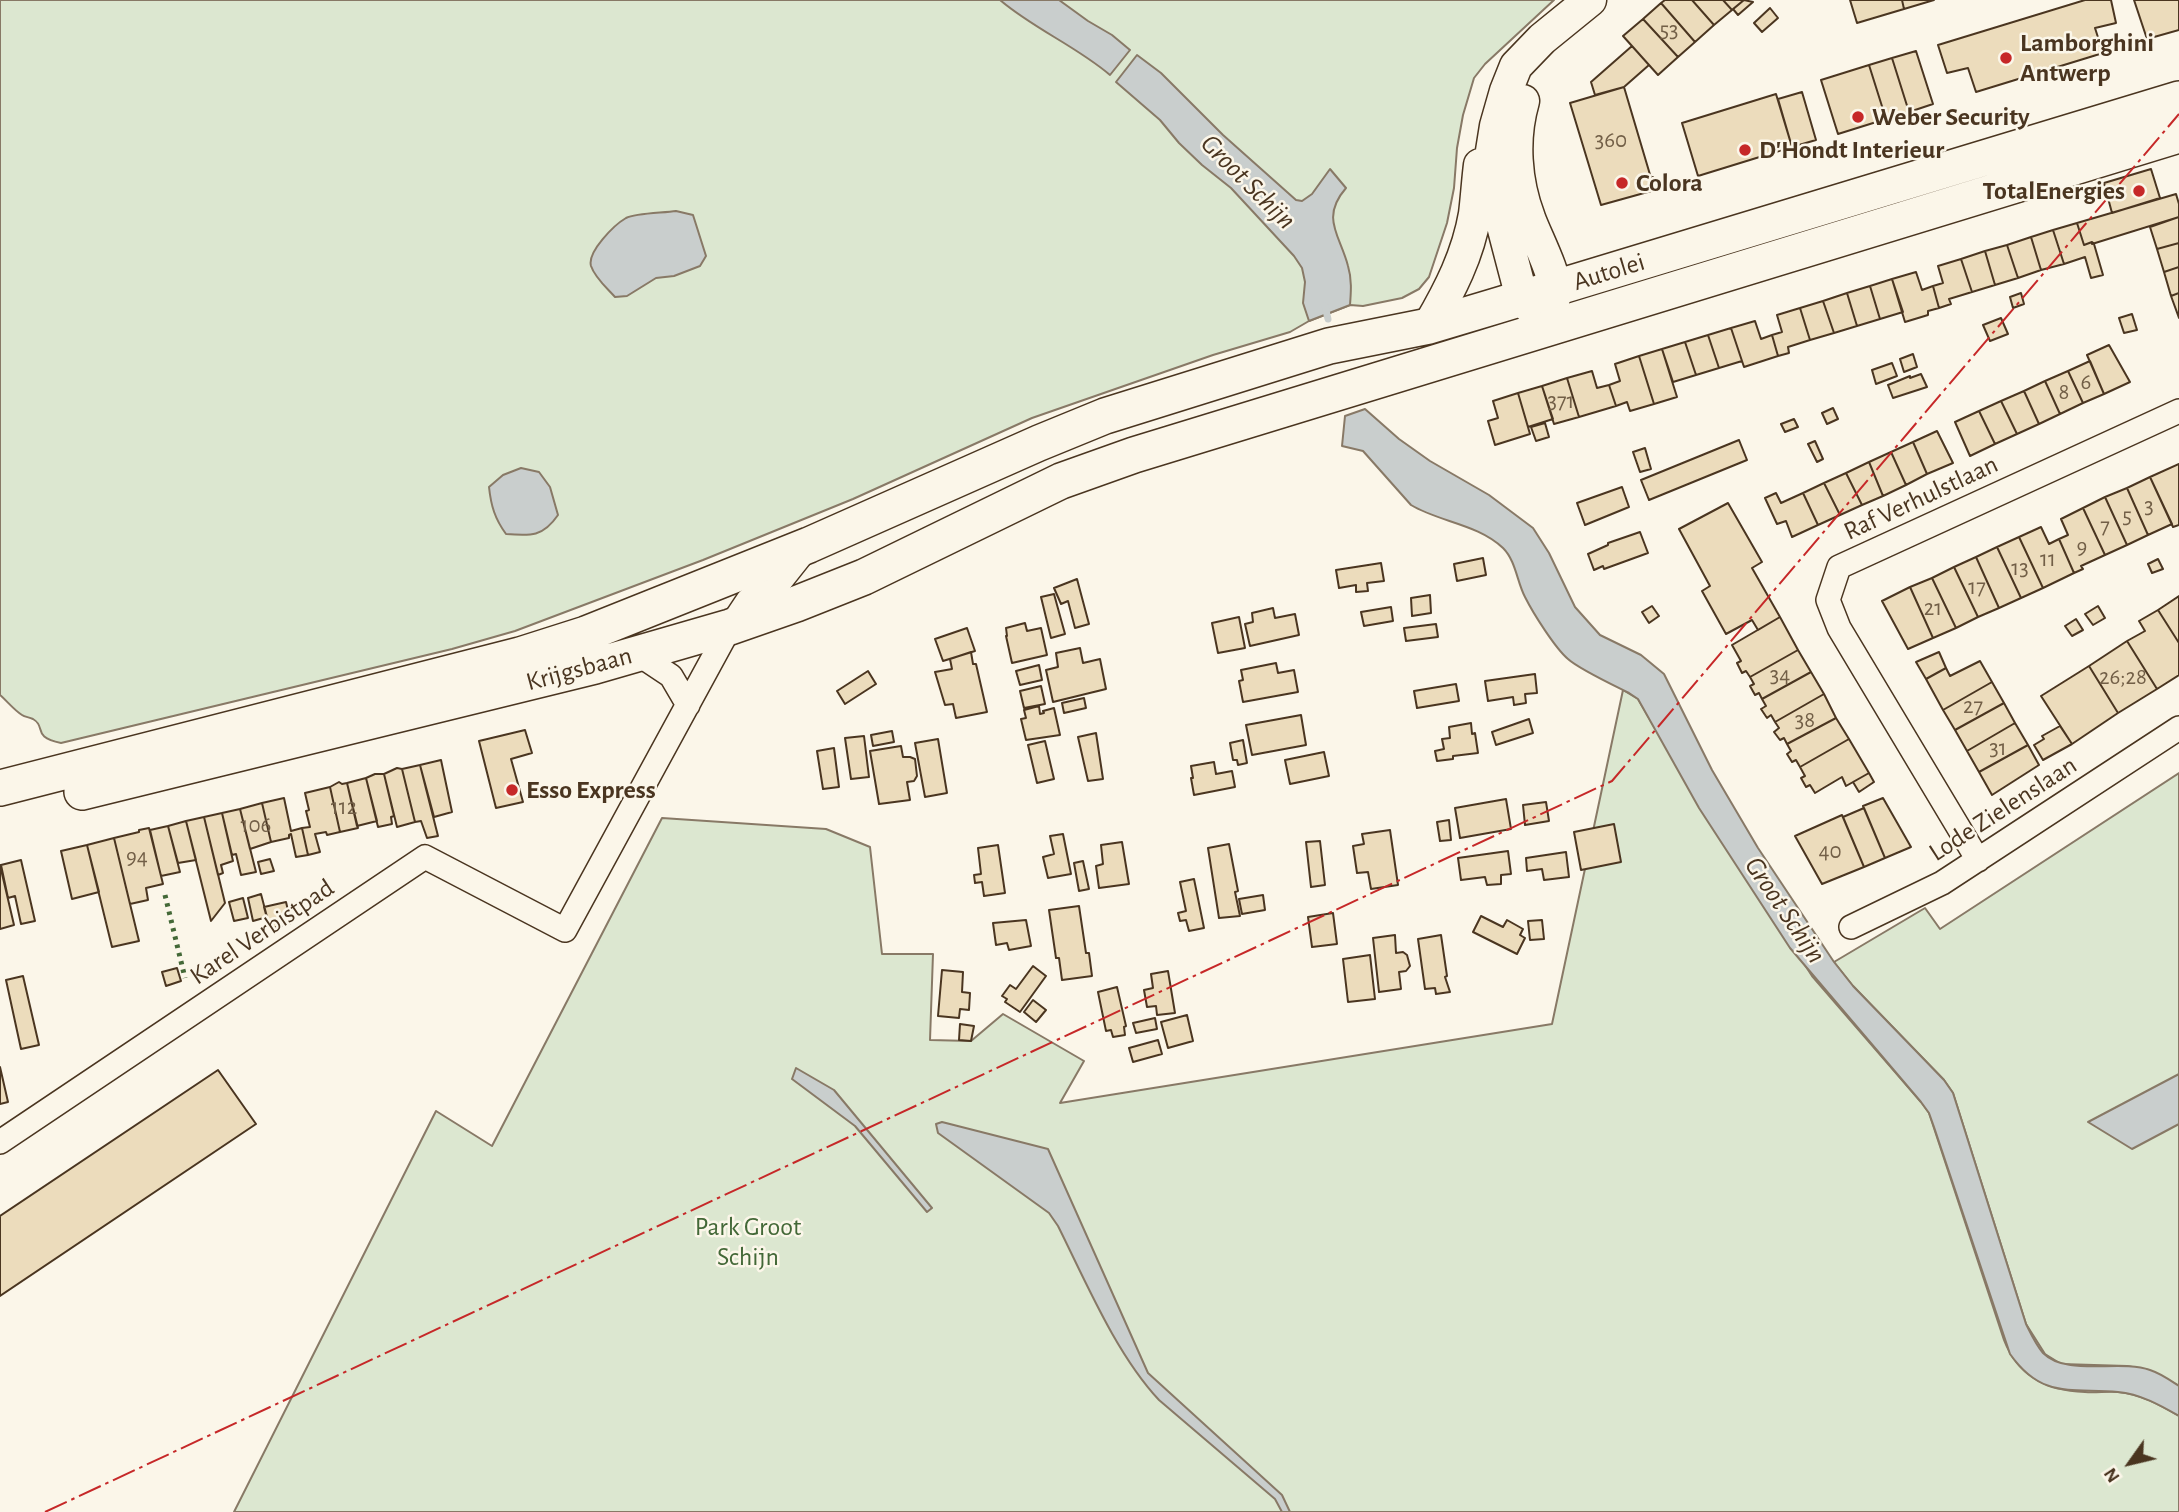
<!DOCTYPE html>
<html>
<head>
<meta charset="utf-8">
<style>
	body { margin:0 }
	#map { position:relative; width:2179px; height:1512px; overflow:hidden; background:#fbf6e9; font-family:"Alegreya Sans",sans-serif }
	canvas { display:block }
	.north { position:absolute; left:2095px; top:1428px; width:70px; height:70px; -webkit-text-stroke:5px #fbf6e9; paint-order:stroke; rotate:236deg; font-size:19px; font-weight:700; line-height:28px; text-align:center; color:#4a3520 }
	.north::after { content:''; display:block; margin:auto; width:24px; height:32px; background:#4a3520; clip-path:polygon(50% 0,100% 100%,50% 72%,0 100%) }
</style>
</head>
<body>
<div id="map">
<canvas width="2179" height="1512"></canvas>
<div class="north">N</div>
</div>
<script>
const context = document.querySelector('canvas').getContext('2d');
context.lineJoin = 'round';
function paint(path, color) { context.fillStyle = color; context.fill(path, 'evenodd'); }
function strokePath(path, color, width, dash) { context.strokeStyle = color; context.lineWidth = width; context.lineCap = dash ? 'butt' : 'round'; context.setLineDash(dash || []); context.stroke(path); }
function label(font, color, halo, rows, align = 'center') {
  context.font = font + ' "Alegreya Sans",sans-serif'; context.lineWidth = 5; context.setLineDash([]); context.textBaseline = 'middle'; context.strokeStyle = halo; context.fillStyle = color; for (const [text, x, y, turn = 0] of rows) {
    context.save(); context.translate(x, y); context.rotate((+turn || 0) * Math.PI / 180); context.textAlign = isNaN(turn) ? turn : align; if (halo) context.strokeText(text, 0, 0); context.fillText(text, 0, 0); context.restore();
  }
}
const green = new Path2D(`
	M0,0H1554L1485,64L1474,78L1463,115L1457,148L1454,188L1447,223L1429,277L1419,289L1402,298L1363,306L1350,305L1309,321L1290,332L1213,355L1032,418L853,499L703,560L515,631L452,649L61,743C31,737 47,727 33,719C29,717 25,717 22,715C14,710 7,701 0,695Z
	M1623,690L1638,699L1666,747L1812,976L1921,1102L1929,1113L2004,1340C2018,1377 2047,1391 2085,1392C2096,1393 2107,1391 2118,1392C2141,1394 2160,1405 2179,1416V1512H234L436,1111L492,1146L662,818L826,829L870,847L882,954H933L930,1040L971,1041L1003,1014L1084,1061L1060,1103L1552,1024Z
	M2179,773V1386L2149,1370L2127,1366L2061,1364L2045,1354L2026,1324L1953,1093L1944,1080L1853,986L1834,962L1925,908L1940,929Z`);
paint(green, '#dce7d0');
strokePath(green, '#887966', 2);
const water = new Path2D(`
	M1000,0H1059L1088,21L1112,35L1130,50L1110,75C1076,46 1034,29 1000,0Z
	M1137,55L1161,73L1223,135L1296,200L1302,201L1312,194L1330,169L1346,188C1320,218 1340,235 1348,266C1352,279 1351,292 1350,305L1309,321L1303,303L1305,282L1302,268L1294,256L1231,188L1202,165L1179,143L1160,120L1116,82Z
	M676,211L693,215L706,256L700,266L674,276L656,278L627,296L615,297C607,288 595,278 591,266C587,252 614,225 626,218C636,213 663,213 676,211Z
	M1365,409L1399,439L1430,461L1489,495L1533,528L1549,553L1575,607L1600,635L1641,655L1664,674L1712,770L1758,848L1834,962L1853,986L1944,1080L1953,1093L2026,1324C2031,1334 2036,1345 2043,1353C2067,1377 2119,1359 2150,1370C2160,1373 2170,1380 2179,1386V1416C2160,1405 2140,1394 2118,1392C2070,1388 2042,1399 2010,1354L1934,1127L1929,1113L1921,1102L1790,948L1699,808L1638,699L1629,693C1615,686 1579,669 1568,659C1555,648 1533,613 1525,597C1517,582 1516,561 1503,548C1478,524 1439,522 1411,505L1363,451L1342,446L1345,416Z
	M521,468L539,472L550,487L558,515C543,537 531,536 506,534C495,519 491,506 489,487L503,475Z
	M796,1068L834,1090L932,1208L927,1212L855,1126L792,1079Z
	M2179,1074V1124L2132,1149L2088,1122Z
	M942,1122L1048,1149L1148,1373L1282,1495L1290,1512H1282L1275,1499L1159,1400C1116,1354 1086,1282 1058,1226L1049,1213L938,1133L936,1124Z`);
paint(water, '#c9cecd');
strokePath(water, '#887966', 2);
strokePath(new Path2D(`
	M1325,306L1328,319`), '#c9cecd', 7);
const building = new Path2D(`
	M1665,0H1692L1714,25L1695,42L1661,3Z
	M1692,0H1723L1732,10L1714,25Z
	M1723,0H1744L1732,10Z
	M1744,0L1753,2L1738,15L1733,9Z
	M1850,0H1902L1904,9L1857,23Z
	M1902,0H1934L1904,9Z
	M2085,0H2111L2116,23L2095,28L2103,53L1976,92L1968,68L1947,73L1938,45Z
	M2134,0H2179V30L2147,39Z
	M1661,3L1695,42L1678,57L1643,19Z
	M1770,8L1778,18L1762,32L1754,23Z
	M1643,19L1678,57L1658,75L1623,36Z
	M1632,46L1649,65L1624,87L1595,95L1591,82Z
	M1916,51L1933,104L1909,112L1892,58Z
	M1892,58L1909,112L1886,119L1869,65Z
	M1869,65L1886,119L1838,134L1821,80Z
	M1624,87L1651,178L1653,177L1657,187L1654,188L1655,190L1601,205L1570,103Z
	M1802,92L1816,140L1792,147L1778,99Z
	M1776,94L1792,147L1698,176L1682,123Z
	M2151,169L2160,198L2112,213L2104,183Z
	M2176,194L2179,204V217L2092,244V242L2084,245L2077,223Z
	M2179,217V243L2157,249L2150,227Z
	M2077,223L2084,245L2092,242L2094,244L2103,275L2091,278L2085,257L2064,264L2053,230Z
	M2053,230L2064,264L2041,270L2031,237Z
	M2031,237L2041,270L2018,278L2007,245Z
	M2179,243V267L2164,272L2157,249Z
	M2007,245L2018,278L1995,285L1985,251Z
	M1985,251L1995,285L1972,292L1961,259Z
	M1961,259L1972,292L1949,299L1951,304L1939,308L1933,286L1943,283L1938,266Z
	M2179,267V293L2171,296L2164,272Z
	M1916,272L1922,290L1933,286L1939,308L1928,311V315L1905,322L1892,279Z
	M1892,279L1903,312L1880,319L1870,286Z
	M1870,286L1880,319L1857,326L1847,293Z
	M1847,293L1857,326L1834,333L1823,301Z
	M2021,293L2024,304L2013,308L2010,297Z
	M2179,293V318L2171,296Z
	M1823,301L1834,333L1810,340L1800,308Z
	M1800,308L1810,340L1788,347L1789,353L1778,356L1772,335L1782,332L1777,315Z
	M2132,314L2137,330L2124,333L2119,318Z
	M2001,318L2008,334L1990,341L1983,325Z
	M1755,321L1761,339L1772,335L1778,356L1744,367L1731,328Z
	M1731,328L1742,361L1719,368L1708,335Z
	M1708,335L1719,368L1696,375L1685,342Z
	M1685,342L1696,375L1673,382L1662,349Z
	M2109,345L2130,382L2104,394L2087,355Z
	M1662,349L1677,397L1654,404L1639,356Z
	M1913,354L1917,367L1904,372L1900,359Z
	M1639,356L1654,404L1630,411L1627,402L1616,406L1609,385L1620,381L1615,364Z
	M2090,361L2104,394L2083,403L2068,371Z
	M1892,363L1897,376L1876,384L1872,370Z
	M1592,371L1597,388L1609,385L1616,406L1579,417L1567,378Z
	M2068,371L2083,403L2060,414L2045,381Z
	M1921,374L1927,387L1893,398L1888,385L1910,376V378Z
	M1567,378L1579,417L1554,424L1542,386Z
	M2045,381L2060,414L2039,424L2024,391Z
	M1542,386L1553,419L1528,427L1518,393Z
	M2024,391L2039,424L2017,434L2001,401Z
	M1518,393L1530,434L1495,445L1488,421L1498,418L1493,401Z
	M2001,401L2017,434L1995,444L1979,411Z
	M1833,408L1838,419L1827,424L1822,413Z
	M1979,411L1995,444L1970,456L1955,422Z
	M1794,419L1798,427L1785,432L1781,424Z
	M1545,423L1549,437L1536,441L1531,427Z
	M1937,431L1953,463L1927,474L1913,442Z
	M1739,440L1747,460L1649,500L1641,480Z
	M1815,441L1823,459L1817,462L1808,444Z
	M1913,442L1927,474L1906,485L1891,452Z
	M1645,448L1651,469L1640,472L1633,452Z
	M1891,452L1906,485L1883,496L1869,462Z
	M1869,462L1883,496L1862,505L1846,473Z
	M2179,464V525L2173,527L2150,477Z
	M1846,473L1862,505L1840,515L1824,483Z
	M2150,477L2172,524L2148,535L2127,488Z
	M1824,483L1840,515L1818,525L1803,493Z
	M1622,487L1629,507L1585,525L1577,503Z
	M2127,488L2148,535L2127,545L2105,497Z
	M1776,493L1781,503L1803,493L1818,525L1792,537L1786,521L1777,524L1765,498Z
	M2105,497L2127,545L2105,555L2083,508Z
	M1728,503L1762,562L1752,568L1780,617L1758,630L1752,620L1726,634L1702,591L1710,586L1679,529Z
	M2083,508L2105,555L2081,566L2083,569L2074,573L2059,539L2068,535L2061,519Z
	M2041,527L2049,544L2059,539L2074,573L2043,588L2019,537Z
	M1640,532L1648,553L1604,569L1603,566L1594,570L1588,554L1608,545V543Z
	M2019,537L2043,588L2021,598L1997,547Z
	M1997,547L2021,598L1999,608L1976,557Z
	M1976,557L1999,608L1978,617L1954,567Z
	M1483,558L1486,575L1457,581L1454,564Z
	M2158,559L2163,569L2152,573L2148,564Z
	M1381,563L1384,581L1367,583L1368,591L1356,592V585L1339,588L1336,570Z
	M1954,567L1978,617L1956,628L1932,578Z
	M1932,578L1956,628L1933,638L1910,587Z
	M1077,579L1089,624L1075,628L1068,601L1061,604L1054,588Z
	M1910,587L1933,638L1908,649L1882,601Z
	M1054,594L1065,634L1051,638L1041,597Z
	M1430,595L1431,613L1412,616L1411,598Z
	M2179,596V643L2158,610Z
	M1652,606L1659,616L1649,623L1642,612Z
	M2098,606L2105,618L2093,625L2085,614Z
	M1391,607L1393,621L1364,626L1361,612Z
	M1273,608L1275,618L1295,614L1299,635L1250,646L1245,624L1253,622L1252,613Z
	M2158,610L2179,643V675L2157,689L2127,641L2145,631L2139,621Z
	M1239,617L1245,648L1218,653L1212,623Z
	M1780,617L1798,650L1750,677L1746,671L1742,673L1737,663L1741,661L1732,645Z
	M2076,619L2083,630L2072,636L2065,626Z
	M1025,623L1027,631L1041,628L1047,655L1012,663L1006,636H1007L1006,628Z
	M1436,624L1438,637L1406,641L1404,628Z
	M967,628L975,651L943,661L935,639Z
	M2127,641L2157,689L2118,713L2089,666Z
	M1080,648L1083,663L1100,659L1106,689L1053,702L1046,670L1058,667L1056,653Z
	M1798,650L1811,672L1762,699L1759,693L1755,695L1750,686L1754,684L1750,677Z
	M971,652L973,664H976L987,712L956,718L953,704L945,705L935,672L952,669L950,659Z
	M1939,652L1946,668L1926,679L1916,662Z
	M1980,661L1992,682L1943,710L1926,679L1946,668L1950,676Z
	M1276,663L1278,673L1294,670L1298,692L1243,702L1239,681L1243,680L1241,670Z
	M1039,665L1042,680L1020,685L1016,671Z
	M2089,666L2118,713L2072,744L2041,696Z
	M868,671L876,684L845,704L837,691Z
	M1811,672L1824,694L1775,722L1771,715L1767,718L1761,709L1766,706L1762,699Z
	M1535,674L1537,693L1525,694L1526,703L1514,705L1513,697L1488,701L1485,681Z
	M1992,682L2004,703L1955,730L1943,710Z
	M1456,684L1459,701L1417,708L1414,691Z
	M1041,686L1045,704L1024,708L1020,691Z
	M1824,694L1836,718L1787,744L1784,738L1780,740L1774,732L1779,728L1775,722Z
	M1084,698L1086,708L1064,713L1062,703Z
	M2004,703L2015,723L1967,751L1955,730Z
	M1039,706L1040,714L1044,713L1043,711L1054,708L1060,735L1026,740L1021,719L1026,718L1024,710Z
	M1301,715L1306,745L1252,755L1246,725Z
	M1836,718L1849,739L1800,767L1796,760L1792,762L1787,754L1791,751L1787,744Z
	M1529,719L1533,733L1496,745L1492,732Z
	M1471,723L1472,734L1475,733L1478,753L1453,756V759L1437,761L1435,751L1444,749L1442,739L1450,738L1449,727Z
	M2015,723L2028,745L1979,772L1967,751Z
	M2060,726L2072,744L2043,760L2034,745L2044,739L2042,736Z
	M525,730L532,753L511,759L523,802L496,808L479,741Z
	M892,731L894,742L873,746L871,735Z
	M1096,733L1103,779L1088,781L1078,737Z
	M864,736L869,777L851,779L845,738Z
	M938,739L947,793L925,797L915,743Z
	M1849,739L1869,773L1846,786L1842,777L1815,793L1810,785L1806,787L1801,778L1805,776L1800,767Z
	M1243,740L1247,763L1238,765L1237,760H1233L1230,743Z
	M1045,741L1054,779L1037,783L1028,745Z
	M2028,745L2039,765L1992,795L1979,772Z
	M901,746L903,757H910L915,759L917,776L914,781L907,782L910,800L879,804L870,751Z
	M834,748L839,787L823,789L817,751Z
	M1324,752L1329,776L1290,784L1285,760Z
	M441,760L452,812L434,817L420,765Z
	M1214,762L1216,774L1232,771L1235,787L1194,795L1191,778H1193L1191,766Z
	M420,765L438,836L427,838L421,821L415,822L402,769Z
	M397,768L402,769L415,822L397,827L384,774Z
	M1869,773L1874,782L1859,792L1853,782Z
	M375,774H384L394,816L391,817L392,824L378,827L366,778Z
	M366,778L377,821L357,826L347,783Z
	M339,782L342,784L347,783L358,828L340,832L330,787Z
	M330,787L340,832L327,835L326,832L315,834L320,852L308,855L302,828L310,827L306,811L309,810L305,793Z
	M284,798L291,831L302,828L308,855L296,857L291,834L289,835V838L271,842L262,803Z
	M1883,798L1911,847L1885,858L1863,806Z
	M1506,799L1511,829L1460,838L1455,808Z
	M1546,802L1549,821L1525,825L1523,805Z
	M262,803L271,842L250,849L240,809Z
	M1864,808L1885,858L1864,867L1843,817Z
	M240,809L256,872L241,875L236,854L232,855L222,813Z
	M222,813L233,861L221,865L223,873L218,875L204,817Z
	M1842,815L1864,867L1822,884L1795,836Z
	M204,817L225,903L211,921L186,821Z
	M1449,820L1451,840L1440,841L1437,822Z
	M186,821L196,860L178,863L168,826Z
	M1614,824L1621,862L1581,870L1574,832Z
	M168,826L180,872L161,876L150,830Z
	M149,828L163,884L146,888L148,900L130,904L114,838L139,832V830Z
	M1390,830L1398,885L1371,889L1368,872L1357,873L1353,846L1364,844L1362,834Z
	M1063,834L1071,874L1048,878L1043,857L1054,854L1050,836Z
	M114,838L139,941L112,947L87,845Z
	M1320,841L1325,885L1311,887L1306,842Z
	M1122,842L1129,884L1099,888L1096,866L1103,864L1101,845Z
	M1229,844L1238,891L1235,892L1240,916L1219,918L1208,848Z
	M87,845L99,892L72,899L61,851Z
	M998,845L1005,893L984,896L982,882L975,883L974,875L981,874L978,848Z
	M1508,851L1511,874L1501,875V884L1487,885L1485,877L1461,880L1458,858Z
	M1566,852L1569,877L1544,880L1542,869L1527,871L1526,858Z
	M270,859L274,871L261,874L258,862Z
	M21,860L35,921L21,924L15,896L8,898L1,865Z
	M1083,861L1089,889L1079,891L1074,863Z
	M0,865L14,925L0,929Z
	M1194,879L1204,928L1189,931L1186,920L1180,921L1178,913L1186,911L1180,882Z
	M261,894L267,917L253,921L248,898Z
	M1263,895L1265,910L1242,914L1239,899Z
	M243,898L248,918L234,921L229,902Z
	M286,902L291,923L270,929L264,907Z
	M1079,906L1086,953H1089L1092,976L1062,980L1059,958H1056L1049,910Z
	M1333,913L1337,944L1312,947L1308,917Z
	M1481,916L1503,927L1507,920L1523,929L1520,935L1525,938L1517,954L1473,932Z
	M1026,920L1031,946L1009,950L1007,943L996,945L993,923Z
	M1542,920L1544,939L1530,940L1528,921Z
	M1395,935L1396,953L1403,952L1407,955L1410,966L1406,971L1399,972L1401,989L1379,992L1373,938Z
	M1441,935L1447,976L1445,977L1450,992L1436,994L1435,988L1425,989L1418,939Z
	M1370,955L1375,999L1348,1002L1343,959Z
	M1033,966L1046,976L1020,1012L1005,1002L1007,999L1002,996L1010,985L1016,989Z
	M177,968L181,981L166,986L162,972Z
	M942,970L963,972L962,992L970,993L969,1010L960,1009L959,1018L938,1016Z
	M1168,971L1175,1013L1157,1015L1156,1006L1147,1007L1144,990L1153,988L1151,974Z
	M23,976L39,1045L21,1049L6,980Z
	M1117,987L1126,1026L1124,1027L1125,1035L1113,1037L1111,1030L1106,1031L1098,992Z
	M1033,1000L1046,1010L1036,1022L1024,1012Z
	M1187,1015L1193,1041L1168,1048L1161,1022Z
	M1155,1018L1157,1029L1136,1033L1133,1023Z
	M960,1024L974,1026L971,1041L959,1040Z
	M1158,1040L1162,1054L1133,1062L1129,1048Z
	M0,1067L8,1102L0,1104Z
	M218,1070L256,1124L0,1296V1216Z`);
paint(building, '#ecdcbc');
strokePath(building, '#4a3520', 2);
const street = new Path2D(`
	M638,654L671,676L688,705
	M1978,860L1839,628L1828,600L1839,567L2179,411
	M1851,927L1942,883L2179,728
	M0,1142L425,857L565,930L730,627L748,600L758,592L780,582L807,548`);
const secondary = new Path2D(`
	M1523,101C1512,139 1515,181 1529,218C1535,235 1555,273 1555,290C1555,297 1552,304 1551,311
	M1538,316L1522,298L1495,195L1492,151L1496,126L1506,91L1516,66L1542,39L1590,0
	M1429,326C1450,290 1468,255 1475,214C1477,198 1478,181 1480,165`);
const primary = new Path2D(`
	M0,788L520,655L586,634L809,545L1039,443L1105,416L1329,346L1429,326L1496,306L2179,99
	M82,792L595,666L730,627L796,604L864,577L1061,481L1134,455L2179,135`);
strokePath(street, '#4a3520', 26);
strokePath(secondary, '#4a3520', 35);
strokePath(primary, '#4a3520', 38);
strokePath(street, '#fbf6e9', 23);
strokePath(secondary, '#fbf6e9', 32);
strokePath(primary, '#fbf6e9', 35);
strokePath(new Path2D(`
	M165,895L185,978`), '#436837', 5, [3.5, 5]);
strokePath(new Path2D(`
	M45,1512L1612,781L2179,114`), '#c62828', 2, [24, 5, 3.5, 5]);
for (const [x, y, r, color] of [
	[2006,58,7,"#c62828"],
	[1858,117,7,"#c62828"],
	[1745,150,7,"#c62828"],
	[1622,183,7,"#c62828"],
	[2139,191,7,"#c62828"],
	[512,790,7,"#c62828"]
]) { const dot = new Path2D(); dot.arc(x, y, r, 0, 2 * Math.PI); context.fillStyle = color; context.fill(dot); strokePath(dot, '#fbf6e9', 2.5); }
label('23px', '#725f47', null, [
	["53",1669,30],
	["360",1611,140],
	["6",2086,382],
	["8",2064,392],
	["371",1561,401],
	["3",2149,506],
	["5",2127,516],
	["7",2105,526],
	["9",2082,547],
	["11",2048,559],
	["13",2020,568],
	["17",1977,587],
	["21",1933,608],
	["34",1780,675],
	["26;28",2123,677],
	["27",1973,706],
	["38",1805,720],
	["31",1998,748],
	["112",344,807],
	["106",256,825],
	["40",1830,851],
	["94",137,857]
]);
label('bold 26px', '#4a3520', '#fbf6e9', [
	["Lamborghini",2020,43],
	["Antwerp",2020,73],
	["Weber Security",1872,117],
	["D'Hondt Interieur",1759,150],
	["Colora",1636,183],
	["TotalEnergies",2125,191,"right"],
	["Esso Express",526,790]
], 'left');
label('26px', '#4a3520', '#fbf6e9', [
	["Autolei",1609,272,-17],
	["Raf Verhulstlaan",1921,498,-25],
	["Krijgsbaan",579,669,-15],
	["Lode Zielenslaan",2003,809,-33],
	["Karel Verbistpad",262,932,-34]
]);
label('26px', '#436837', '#fbf6e9', [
	["Park Groot",748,1227],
	["Schijn",748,1257]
]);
label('italic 28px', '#4a3520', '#fbf6e9', [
	["Groot Schijn",1248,182,45],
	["Groot Schijn",1785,910,56]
]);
</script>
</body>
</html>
